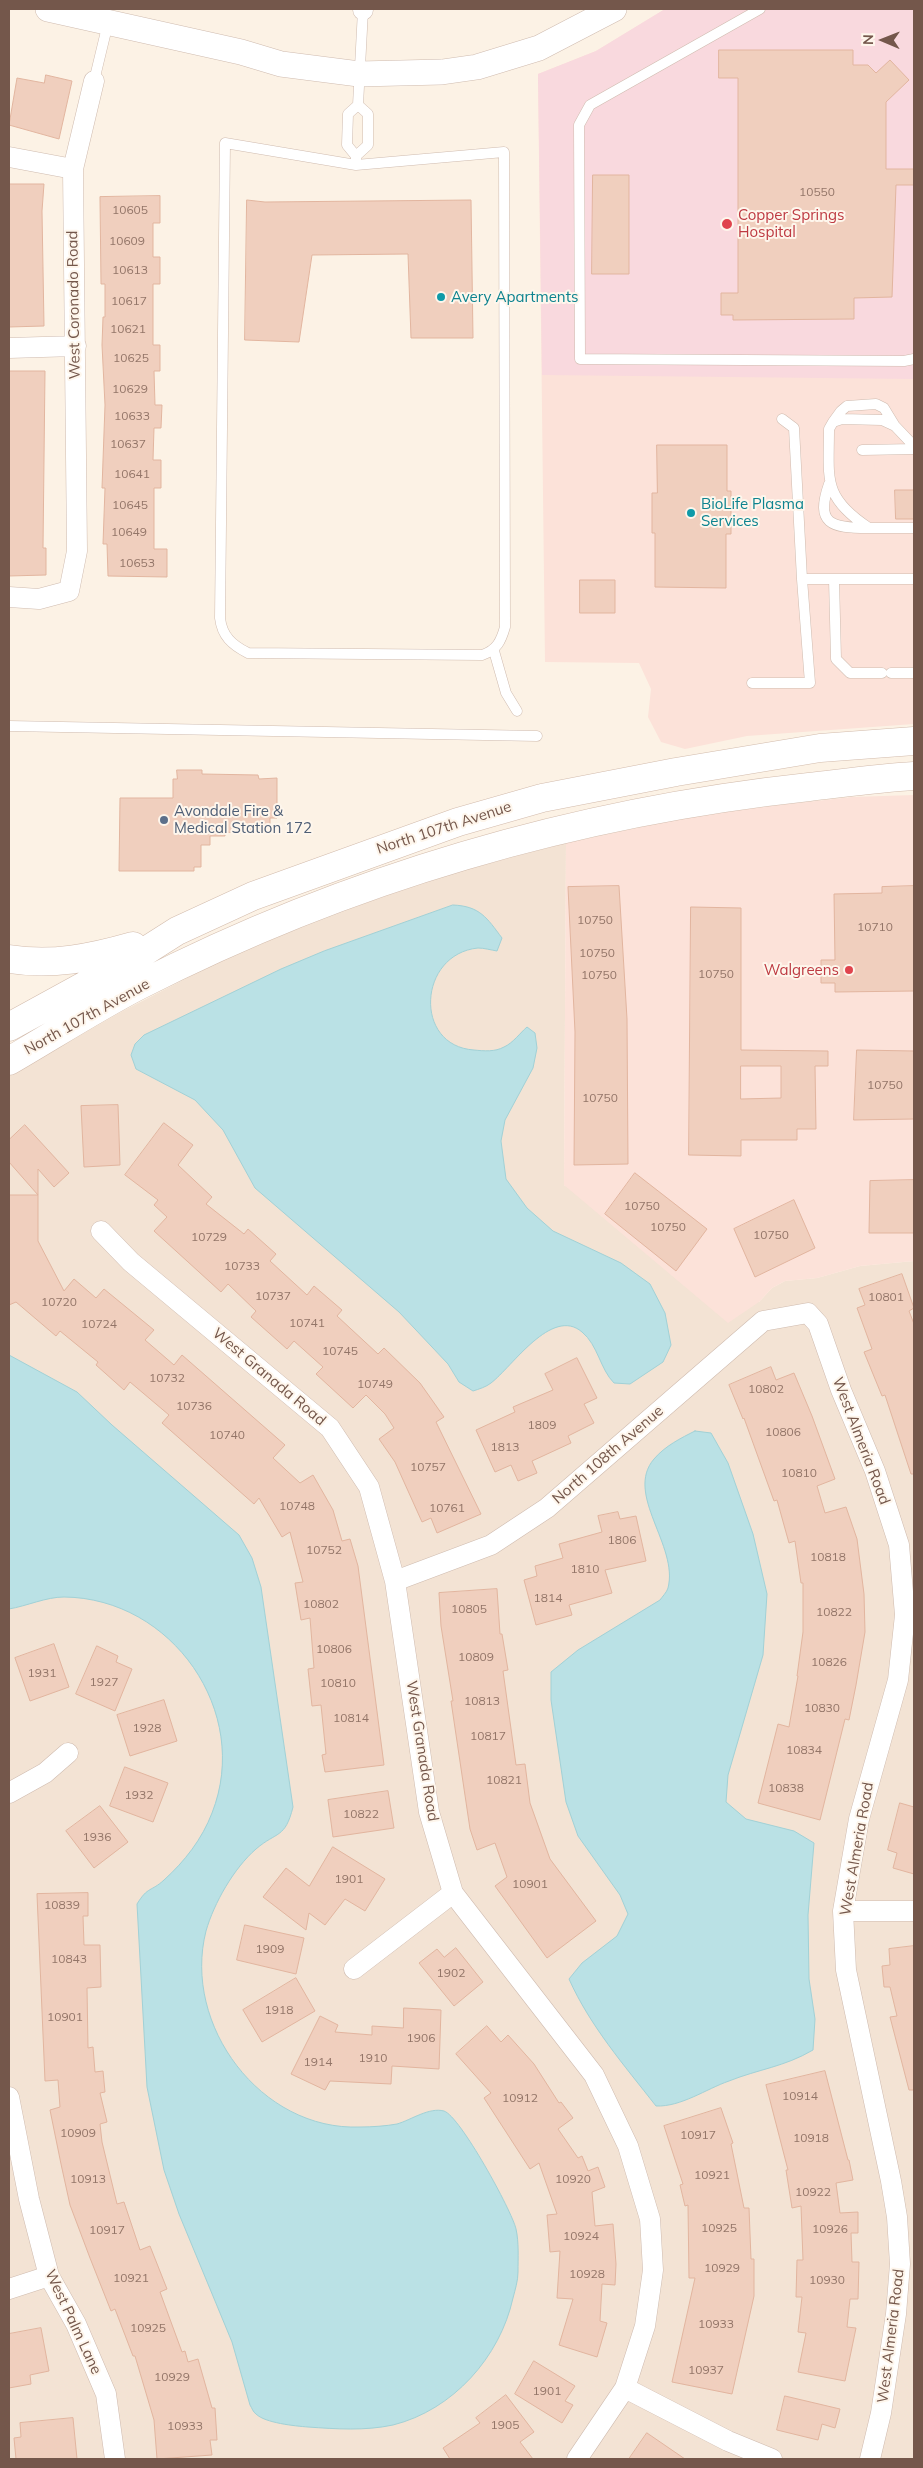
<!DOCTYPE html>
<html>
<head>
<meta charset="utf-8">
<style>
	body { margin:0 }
	#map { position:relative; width:923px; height:2468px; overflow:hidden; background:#fcf2e5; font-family:Mulish,sans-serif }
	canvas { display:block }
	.frame { position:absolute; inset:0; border:10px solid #74574b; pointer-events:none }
	.north { position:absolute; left:858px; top:15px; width:50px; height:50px; -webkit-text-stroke:4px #fef6ec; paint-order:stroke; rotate:271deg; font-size:14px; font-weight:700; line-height:20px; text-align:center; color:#74574b }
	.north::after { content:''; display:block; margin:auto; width:18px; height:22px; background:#74574b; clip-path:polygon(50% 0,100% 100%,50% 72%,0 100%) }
</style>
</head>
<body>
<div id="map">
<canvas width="923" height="2468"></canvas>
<div class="frame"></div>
<div class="north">N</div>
</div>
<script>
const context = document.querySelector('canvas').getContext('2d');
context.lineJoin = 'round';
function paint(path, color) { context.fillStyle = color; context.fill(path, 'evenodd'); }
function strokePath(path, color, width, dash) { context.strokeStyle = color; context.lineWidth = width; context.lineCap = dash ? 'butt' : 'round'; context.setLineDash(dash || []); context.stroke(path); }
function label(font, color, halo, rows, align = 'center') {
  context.font = font + ' Mulish,sans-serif'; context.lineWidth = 4; context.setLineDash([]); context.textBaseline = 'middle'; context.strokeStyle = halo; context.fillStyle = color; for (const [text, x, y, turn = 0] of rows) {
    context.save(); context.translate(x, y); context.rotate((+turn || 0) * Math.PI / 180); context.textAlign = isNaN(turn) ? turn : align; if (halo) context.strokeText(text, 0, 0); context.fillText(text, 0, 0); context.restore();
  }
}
paint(new Path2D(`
	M566,843L564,1185L759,1302L772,1288L785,1281L817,1278L860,1266L914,1261V2459H9V1076L121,1012L222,960L290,932L371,901L461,871Z`), '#f3e3d4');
paint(new Path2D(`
	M665,9H914V724L747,736L685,749L661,742L648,717L651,689L639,663L545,662L538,74L596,51Z
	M914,795V1261L860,1266L817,1278L785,1281L772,1288L759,1302L728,1323L564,1185L566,843L679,819L761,807L852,797Z`), '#fce2d9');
paint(new Path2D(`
	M665,9H914V379L542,375L538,74L596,51Z`), '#f9d9de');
const water = new Path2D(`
	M453,905C480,906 487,918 502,938L497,951C491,950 484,948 478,948C418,954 413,1046 474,1050C484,1051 495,1052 504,1047C513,1043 520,1033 527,1027L535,1033L537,1048L533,1068L505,1120L501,1141L506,1179L527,1208L553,1231L621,1263L650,1284L665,1313L671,1345L663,1362L630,1384L614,1383C600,1369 598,1345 582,1332C552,1306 512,1367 491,1383C486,1387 479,1389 473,1391L459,1382L448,1364L399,1312L255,1188L223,1130L195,1100L136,1069L131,1055L135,1044L144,1035L281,969L324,951Z
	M9,1355L77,1392L112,1425L239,1535L252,1558L261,1587L293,1807C285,1839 277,1831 256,1849C234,1868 214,1903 206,1931C182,2025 261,2131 360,2127C372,2127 386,2126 397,2124C411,2120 429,2107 444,2111C460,2116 512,2211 516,2229C519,2242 518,2258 518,2272C518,2281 515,2290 513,2298C500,2357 453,2410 393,2425C365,2431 336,2429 308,2427C295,2426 265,2423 256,2414C253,2412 252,2408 250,2405L232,2342L179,2214L164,2170L147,2087L137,1904C148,1886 151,1892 164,1880C185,1861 202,1839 212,1813C252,1712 172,1598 64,1597C46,1597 27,1606 9,1609Z
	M695,1431L711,1433L728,1463L753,1534L767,1594L763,1655L728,1775L726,1802L746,1819L794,1831L814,1843L808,1915L809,1979L815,2019L813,2050C784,2067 759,2069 729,2081C706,2089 681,2107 656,2106C624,2065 590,2026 569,1979L582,1963L617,1936L628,1914L620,1895L578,1836L566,1802L551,1700V1672L578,1650L660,1600C662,1597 667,1592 668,1588C679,1546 624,1494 654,1459C665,1446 681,1438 695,1431Z`);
paint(water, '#bae1e5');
strokePath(water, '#a1d1d6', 1);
const building = new Path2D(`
	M719,50H853V65H868L876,73L890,60L909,80L886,102V169H914V185H896L892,297L854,298V319L733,320V315H721V293H738V78H719Z
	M46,75L72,81L59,139L9,125L17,78L44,83Z
	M593,175H629V274H592Z
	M9,184H44L42,211L44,326L9,327Z
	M160,196V223H153V257H160V284H153V345H160V371H154L155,405H162L161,428H154L153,460H161V488H154V549H167V577L108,576L107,544H103L105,488H102L105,405L102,345L103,317H105V284H101L100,197Z
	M247,200L265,202L471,200L473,338H411L408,254L312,255L299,342L245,340Z
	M9,371H45L43,548H46V575L9,576Z
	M657,445H727V491H731V534H726V588L655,587V533H652V493H657Z
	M895,490H914V519H896Z
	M580,580H615V613H580Z
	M177,770H202V774L258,775L259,779L277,778V818H270V824L259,825V830H241V833L225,832V836H210V845H201V867H194V871H119L120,798H173V779H177Z
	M619,886L627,1019L628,1164L574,1165L575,1032L568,887Z
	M914,886V991L835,992V983H821V960H835L834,894L882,893V887Z
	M691,907L741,908V1050L828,1051V1066H815L816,1129H797V1140H741V1156L689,1155ZM741,1066H781V1098L741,1099Z
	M857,1050L914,1051V1119L854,1120Z
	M118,1105L120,1165L84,1167L81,1106Z
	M164,1123L193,1145L178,1165L212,1197L206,1204L244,1234L248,1229L276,1254L270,1261L307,1295L314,1286L342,1310L337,1316L378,1354L384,1348L420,1383L444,1417L436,1422L481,1514L437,1533L431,1518L422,1522L395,1462L379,1439L394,1428L385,1414L366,1395L353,1408L316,1374L323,1367L294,1341L287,1349L251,1317L256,1311L228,1284L221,1292L154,1231L167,1217L154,1205L158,1200L125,1175Z
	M25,1125L69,1173L54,1187L38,1169V1195L9,1162V1140Z
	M635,1173L707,1229L676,1271L605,1214Z
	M914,1180V1233H869L870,1181Z
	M9,1195H38V1241L64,1291L74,1279L96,1298L104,1289L154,1330L145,1340L174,1365L182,1355L285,1445L273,1458L300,1483L313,1475L333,1510L342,1541L350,1539L358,1566L384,1765L325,1772L322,1755L326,1754L321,1705L312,1706L308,1669L314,1668L310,1618L301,1620L295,1583L303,1582L290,1532L282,1537L259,1498L254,1504L162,1423L169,1415L130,1382L124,1390L96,1365L98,1362L60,1331L56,1336L16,1302L9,1305Z
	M794,1200L815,1248L755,1277L734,1229Z
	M902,1274L914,1308L909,1311L914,1324V1474H911L885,1395L882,1396L864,1352L872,1349L857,1308L865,1305L859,1289Z
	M577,1358L597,1398L584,1404L594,1423L568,1436L571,1443L532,1461L537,1473L518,1481L511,1465L495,1472L476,1430L515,1412L513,1407L553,1390L545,1374Z
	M771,1367L776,1380L794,1373L812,1416L835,1479L817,1486L825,1513L846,1507L857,1539L864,1594L865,1632L856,1685L849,1720L845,1719L820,1820L758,1803L778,1724L789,1727L798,1676H797L803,1632V1583H801L795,1541L789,1543L777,1500L774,1501L744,1418L743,1419L729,1385Z
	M618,1512L620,1519L636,1516L646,1561L605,1570L612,1593L569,1605L572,1615L536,1625L524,1580L537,1576L535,1566L563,1558L559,1544L602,1532L598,1516Z
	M497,1589L500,1634H502L508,1670L503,1671L516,1765L525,1764L530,1803L550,1859L596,1921L547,1958L495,1886L507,1877L495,1843L477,1850L470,1829L451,1701H453L441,1626L439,1593Z
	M54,1644L69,1687L30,1701L15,1658Z
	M97,1646L118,1656L116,1662L132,1669L115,1711L76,1694Z
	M164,1700L177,1741L130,1756L117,1715Z
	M125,1767L168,1783L153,1822L110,1806Z
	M388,1791L394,1828L333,1837L328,1800Z
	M900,1803L914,1807V1874L893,1868L897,1853L888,1850Z
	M100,1806L128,1842L94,1868L66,1831Z
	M333,1847L385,1879L365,1911L345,1899L325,1925L309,1913L306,1930L263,1897L286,1868L309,1886Z
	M88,1893V1916H83L84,1945H100L101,1987L87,1988L88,2048L93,2047L95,2072L103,2071L105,2092L100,2093L107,2122L100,2124L102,2142L117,2204L124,2202L140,2250L150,2246L167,2289L160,2292L182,2352L185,2351L188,2362L198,2359L212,2408H215L217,2440H210L212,2455L157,2459L154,2420L135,2356H133L115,2309L111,2311L90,2258L70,2205L61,2164L50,2110L60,2107L58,2080L45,2081L37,1894Z
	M245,1925L304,1938L296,1974L237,1960Z
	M914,1946V2090H909L890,2017L897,2016L890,1987H884L882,1966L890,1965L889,1949Z
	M456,1948L483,1982L454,2006L419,1963L437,1949L444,1957Z
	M296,1978L315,2011L262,2042L243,2010Z
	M404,2008L441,2010L439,2069L392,2066L391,2084L330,2081L325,2090L291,2074L320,2016L338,2025L335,2032L372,2035V2026L403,2028Z
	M487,2026L501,2042L508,2035L534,2064L559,2103L561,2102L573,2118L558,2129L578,2158L582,2156L588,2171L598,2167L605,2187L592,2192L595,2226L613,2224L616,2264L615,2285L602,2284L600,2321L607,2323L597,2357L559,2345L573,2299L557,2298L560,2251L550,2252L547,2215L557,2214L539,2163L530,2169L484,2098L491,2093L456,2054Z
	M825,2071L848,2160H849L853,2180L836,2183L840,2213L858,2212V2233H851L852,2262H859L858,2299H850L847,2327L856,2328L845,2381L798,2372L806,2333L798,2332L802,2297H796L797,2260H803L801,2206L792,2208L786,2170H788L766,2085Z
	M721,2108L733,2143L731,2144L744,2208H749L751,2259H754V2296L732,2394L672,2382L695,2278H689L688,2205L685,2206L680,2185L683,2184L664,2126Z
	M41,2328L49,2371L30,2375L31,2384L9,2388V2334Z
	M534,2361L575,2386L565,2401L573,2405L562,2423L515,2394Z
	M506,2395L534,2432L520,2442L533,2459H450L443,2448L480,2423L476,2418Z
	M785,2396L840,2409L835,2428L822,2424L818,2440L777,2430Z
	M73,2418L77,2459H16L14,2438L21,2437L20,2423Z
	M647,2433L685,2459H629Z`);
paint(building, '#f0cfbe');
strokePath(building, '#e2b59f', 1);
const service = new Path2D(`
	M760,9L590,105L579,125L580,359L904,361L914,359
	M94,81L108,23
	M356,156L368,145V114L358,105
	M356,165L225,143L220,618C222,636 232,645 248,653L482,655C497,650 501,641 505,627L504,152L356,165V156L347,145L348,114L358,105L363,10
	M833,422L841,411L847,406L876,404L884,408L895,426
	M914,446L895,426L882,420L842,419L833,422L829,429C829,479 822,497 869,528H914
	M862,450L914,449
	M829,484C815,524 831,528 868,528
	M802,579H914
	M834,579L836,659L850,673H882
	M494,651L506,693L517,711
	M891,673H914
	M752,683H810L802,579L794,428L782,419
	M9,726L537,736`);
const minor = new Path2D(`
	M363,10V9
	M9,157L73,169
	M9,348L76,346
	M9,597L39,599L69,591L77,551L73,169L94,81
	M101,1231L131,1262L330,1428L369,1487L395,1581L429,1812L453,1893L594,2075L628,2146L650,2219L653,2270L645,2326L625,2388L577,2459
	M395,1581L491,1545L547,1508L763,1321L808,1313L818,1324L841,1390L875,1471L899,1545L905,1615L898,1680L859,1819L843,1911L846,1970L891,2181L897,2217L900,2264L896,2314L881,2413L870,2459
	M9,1793L45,1773L68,1753
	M843,1911H914
	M354,1969L453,1893
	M9,2097L29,2199L49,2276L76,2324L106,2394L115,2459
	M9,2289L49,2276
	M625,2388L728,2441L772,2459`);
const tertiary = new Path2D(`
	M48,9L241,52L281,64L359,74L442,72L477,67L539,48L614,9`);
const secondary = new Path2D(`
	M9,959C52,966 91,958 133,946
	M9,1027L133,959L177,931L253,896L458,822L542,798L676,772L820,748L914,741
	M9,1061C52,1036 94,1009 138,986C347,879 575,812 809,787C844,783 879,778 914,776`);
strokePath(service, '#cfbbaf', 11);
strokePath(minor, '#cfbbaf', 21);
strokePath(tertiary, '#cfbbaf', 26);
strokePath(secondary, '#d2bbac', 29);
strokePath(service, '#fff', 10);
strokePath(minor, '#fff', 20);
strokePath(tertiary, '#fff', 25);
strokePath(secondary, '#fff', 28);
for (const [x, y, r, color] of [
	[727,224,6,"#e0444e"],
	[441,297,5,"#0f9aa8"],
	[691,513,5,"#0f9aa8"],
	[164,820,5,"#5c6f8a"],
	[849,970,5,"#e0444e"]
]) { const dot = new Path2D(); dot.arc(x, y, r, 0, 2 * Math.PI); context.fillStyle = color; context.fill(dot); strokePath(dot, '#fef6ec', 2); }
label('12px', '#937568', null, [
	["10550",817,192],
	["10605",130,210],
	["10609",127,241],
	["10613",130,270],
	["10617",129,301],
	["10621",128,329],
	["10625",131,358],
	["10629",130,389],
	["10633",132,416],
	["10637",128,444],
	["10641",132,474],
	["10645",130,505],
	["10649",129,532],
	["10653",137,563],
	["10750",595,920],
	["10710",875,927],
	["10750",597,953],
	["10750",716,974],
	["10750",599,975],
	["10750",885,1085],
	["10750",600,1098],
	["10750",642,1206],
	["10750",668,1227],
	["10750",771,1235],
	["10729",209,1237],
	["10733",242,1266],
	["10737",273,1296],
	["10801",886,1297],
	["10720",59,1302],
	["10741",307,1323],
	["10724",99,1324],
	["10745",340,1351],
	["10732",167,1378],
	["10749",375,1384],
	["10802",766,1389],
	["10736",194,1406],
	["1809",542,1425],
	["10806",783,1432],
	["10740",227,1435],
	["1813",505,1447],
	["10757",428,1467],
	["10810",799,1473],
	["10748",297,1506],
	["10761",447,1508],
	["1806",622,1540],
	["10752",324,1550],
	["10818",828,1557],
	["1810",585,1569],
	["1814",548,1598],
	["10802",321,1604],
	["10805",469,1609],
	["10822",834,1612],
	["10806",334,1649],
	["10809",476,1657],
	["10826",829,1662],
	["1931",42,1673],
	["1927",104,1682],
	["10810",338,1683],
	["10813",482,1701],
	["10830",822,1708],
	["10814",351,1718],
	["1928",147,1728],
	["10817",488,1736],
	["10834",804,1750],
	["10821",504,1780],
	["10838",786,1788],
	["1932",139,1795],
	["10822",361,1814],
	["1936",97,1837],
	["1901",349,1879],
	["10901",530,1884],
	["10839",62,1905],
	["1909",270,1949],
	["10843",69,1959],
	["1902",451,1973],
	["1918",279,2010],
	["10901",65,2017],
	["1906",421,2038],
	["1910",373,2058],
	["1914",318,2062],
	["10914",800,2096],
	["10912",520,2098],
	["10909",78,2133],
	["10917",698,2135],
	["10918",811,2138],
	["10921",712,2175],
	["10913",88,2179],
	["10920",573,2179],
	["10922",813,2192],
	["10925",719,2228],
	["10926",830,2229],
	["10917",107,2230],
	["10924",581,2236],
	["10929",722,2268],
	["10928",587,2274],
	["10921",131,2278],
	["10930",827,2280],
	["10933",716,2324],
	["10925",148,2328],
	["10937",706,2370],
	["10929",172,2377],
	["1901",547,2391],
	["1905",505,2425],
	["10933",185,2426]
]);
label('15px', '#be3a42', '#fef6ec', [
	["Copper Springs",738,215],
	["Hospital",738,232],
	["Walgreens",839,970,"right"]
], 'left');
label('15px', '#0d838f', '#fef6ec', [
	["Avery Apartments",451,297],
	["BioLife Plasma",701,504],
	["Services",701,521]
], 'left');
label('15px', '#74574b', '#fef6ec', [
	["West Coronado Road",74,305,-91],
	["North 107th Avenue",444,828,-18],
	["North 107th Avenue",87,1017,-29],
	["West Granada Road",269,1377,40],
	["West Almeria Road",861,1441,69],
	["North 108th Avenue",608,1455,-41],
	["West Granada Road",422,1751,81],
	["West Almeria Road",857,1849,-80],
	["West Palm Lane",73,2322,65],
	["West Almeria Road",891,2336,-83]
]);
label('15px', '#4e5e75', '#fef6ec', [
	["Avondale Fire &",174,811],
	["Medical Station 172",174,828]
], 'left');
</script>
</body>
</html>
